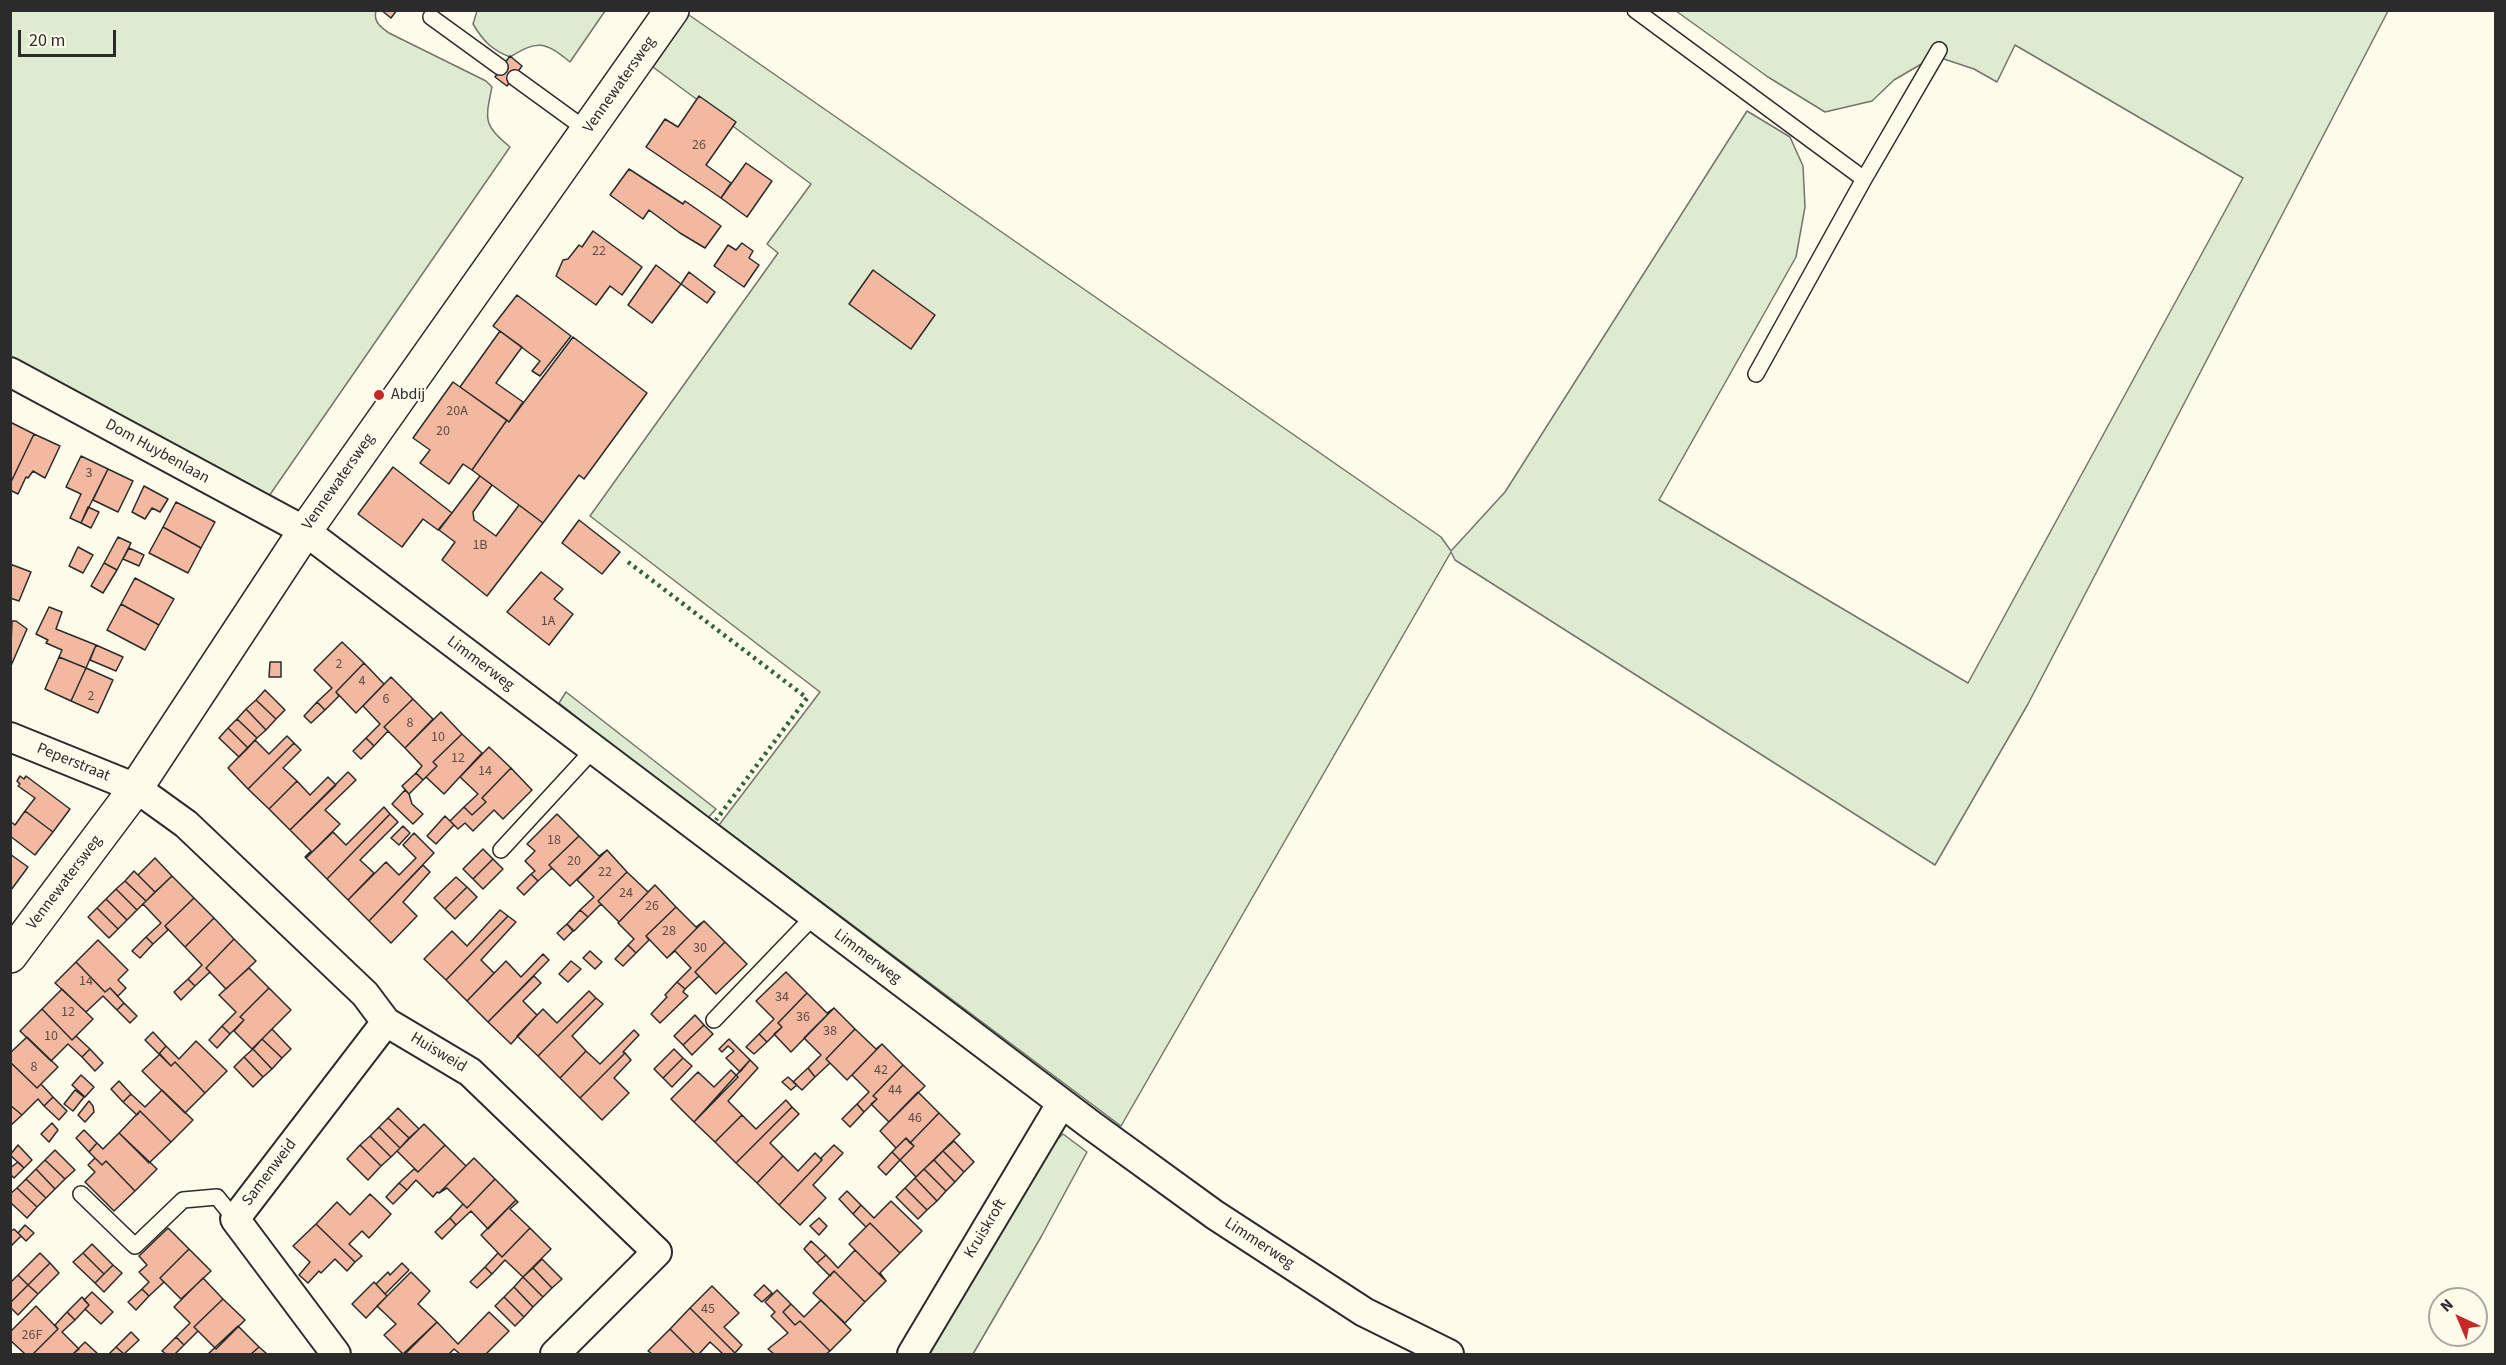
<!DOCTYPE html>
<html>
<head>
<meta charset="utf-8">
<style>
	body { margin:0 }
	#map { position:relative; width:2506px; height:1365px; overflow:hidden; background:#fdfbea; font-family:"Source Sans 3",sans-serif }
	canvas { display:block }
	.frame { position:absolute; inset:0; border:12px solid #2b2b2b; pointer-events:none }
	.north { position:absolute; left:2428px; top:1287px; width:60px; height:60px; box-sizing:border-box; background:#fdfbea; border:2px solid #a9a89e; border-radius:50%; rotate:316deg; font-size:16px; font-weight:700; line-height:24px; text-align:center; color:#2b2b2b }
	.north::after { content:''; display:block; margin:auto; width:21px; height:27px; background:#c62828; clip-path:polygon(50% 0,100% 100%,50% 72%,0 100%) }
	.scale { position:absolute; left:18px; top:30px; width:98px; height:27px; box-sizing:border-box; border:3px solid #2b2b2b; border-top:0; padding-left:8px; font-size:18px; line-height:21px; white-space:nowrap; color:#2b2b2b; -webkit-text-stroke:4px #fdfbea; paint-order:stroke }
</style>
</head>
<body>
<div id="map">
<canvas width="2506" height="1365"></canvas>
<div class="frame"></div>
<div class="north">N</div>
<div class="scale">20 m</div>
</div>
<script>
const context = document.querySelector('canvas').getContext('2d');
context.lineJoin = 'round';
function paint(path, color) { context.fillStyle = color; context.fill(path, 'evenodd'); }
function strokePath(path, color, width, dash) { context.strokeStyle = color; context.lineWidth = width; context.lineCap = dash ? 'butt' : 'round'; context.setLineDash(dash || []); context.stroke(path); }
function label(font, color, halo, rows, align = 'center') {
  context.font = font + ' "Source Sans 3",sans-serif'; context.lineWidth = 4.5; context.setLineDash([]); context.textBaseline = 'middle'; context.strokeStyle = halo; context.fillStyle = color; for (const [text, x, y, turn = 0] of rows) {
    context.save(); context.translate(x, y); context.rotate((+turn || 0) * Math.PI / 180); context.textAlign = isNaN(turn) ? turn : align; if (halo) context.strokeText(text, 0, 0); context.fillText(text, 0, 0); context.restore();
  }
}
const green = new Path2D(`
	M10,11H376C373,22 381,27 389,33L486,81L492,87C485,121 483,124 510,147L269,496L11,360Z
	M477,11H605L570,62C544,41 538,40 510,57C492,50 483,41 473,24Z
	M1676,11H2388L2028,704L1935,865L1455,560L1451,552L1121,1126L719,825L820,692L590,516L778,253L767,244L811,184L653,67L689,15L1441,537L1451,551L1505,492L1747,111L1790,137L1803,166L1805,207L1796,257L1659,500L1968,683L2243,178L2015,45L1997,82L1974,69L1935,56L1894,80L1872,101L1825,112L1768,77Z
	M566,692L716,809L706,820L559,703Z
	M1063,1134L1087,1152L1041,1237L973,1354H929L1047,1149Z`);
paint(green, '#deebd1');
strokePath(green, '#74746e', 1.5);
const building = new Path2D(`
	M381,10H397L391,18Z
	M510,56L522,66L507,86L495,77Z
	M699,96L736,122L706,165L731,183L721,198L646,147L665,119L678,127Z
	M746,163L772,181L747,217L721,198Z
	M629,169L683,204L685,201L721,226L705,248L680,233L649,210L643,219L610,195Z
	M593,231L642,267L622,295L610,286L596,305L556,276L563,260L568,259L579,245L582,247Z
	M742,243L753,251L749,258L759,265L744,287L714,266L728,245L736,250Z
	M656,265L681,284L652,323L628,305Z
	M873,270L935,315L911,349L849,304Z
	M689,272L715,292L707,303L681,284Z
	M517,295L571,336L540,376L532,371L540,361L493,326Z
	M500,331L522,347L496,383L523,402L509,422L460,387Z
	M573,337L647,393L584,479L579,475L543,523L472,470L507,420L509,422Z
	M453,382L507,420L472,470L463,464L449,484L420,463L430,450L413,438Z
	M10,422L34,434L10,484Z
	M34,434L60,446L45,478L33,471L28,478L26,477L18,494L10,490V484Z
	M81,456L108,469L81,523L70,518L81,494L66,487Z
	M393,467L452,513L438,530L423,519L402,547L358,514Z
	M108,469L133,481L118,512L93,500Z
	M480,476L492,485L473,512L474,520L496,536L519,505L543,523L487,596L442,560L455,542L439,530Z
	M144,486L168,499L160,512L152,508L145,519L132,512Z
	M176,502L215,522L201,548L163,527Z
	M88,507L99,512L91,528L81,523Z
	M579,520L620,552L602,574L562,543Z
	M163,527L201,548L188,573L149,553Z
	M118,537L131,543L117,570L104,563Z
	M78,547L93,555L83,573L69,566Z
	M129,548L144,555L139,566L123,559Z
	M104,563L117,570L103,593L91,586Z
	M10,564L31,572L19,601L10,598Z
	M541,572L563,589L554,599L573,614L549,645L507,612Z
	M135,578L174,599L159,625L121,604Z
	M121,604L159,625L145,650L107,630Z
	M49,607L62,612L56,629L96,645L86,668L59,657L62,650L46,643L48,640L36,634Z
	M12,621H16L27,629L10,668Z
	M342,642L364,663L336,692L339,696L325,710L317,702L332,688L314,670Z
	M96,645L123,657L116,671L90,660Z
	M59,657L86,668L71,701L45,689Z
	M270,662H281V677H269Z
	M364,663L384,684L356,713L336,692Z
	M86,668L113,680L98,713L71,701Z
	M391,677L413,699L384,727L388,731L374,746L366,738L380,724L363,706Z
	M265,690L285,710L276,719L256,700Z
	M413,699L433,719L405,748L384,727Z
	M256,700L276,719L266,730L246,709Z
	M317,702L325,710L311,723L304,716Z
	M246,709L266,730L257,738L237,719Z
	M441,712L462,734L433,762L437,766L423,780L416,773L422,766L405,748Z
	M237,719L257,738L248,748L228,728Z
	M228,728L248,748L239,757L219,738Z
	M462,734L482,753L444,794L426,777L437,766L433,762Z
	M287,736L294,743L248,789L228,768L255,740L269,754Z
	M366,738L374,746L361,759L353,751Z
	M294,743L301,750L283,768L297,781L269,809L248,789Z
	M489,747L511,768L482,798L486,802L472,815L464,807L478,794L460,777Z
	M511,768L532,790L503,819L494,810L473,831L465,823L458,829L450,821L464,807L472,815L486,802L482,798Z
	M348,772L356,780L325,810L340,824L306,858L305,857L311,851L290,830Z
	M416,773L423,780L409,794L402,786Z
	M20,776L24,779L26,776L70,809L53,832L25,811L35,798L18,786L20,784L17,781Z
	M328,777L336,785L290,830L269,809L297,781L310,795Z
	M405,790L409,794L412,804L423,814L413,824L392,804Z
	M384,807L390,814L327,879L306,858L333,832L346,845Z
	M25,811L53,832L35,855L10,836V821L15,825Z
	M390,814L398,822L360,860L374,873L348,900L327,879Z
	M557,814L579,836L549,865L552,868L538,881L531,874L535,871L525,861L535,851L527,844Z
	M445,816L454,825L436,844L427,836Z
	M403,826L410,833L399,845L391,838Z
	M414,833L434,853L369,921L348,900L386,862L399,875L416,858L403,845Z
	M579,836L599,856L607,850L570,886L549,865Z
	M483,849L493,859L473,879L463,869Z
	M607,850L627,872L598,901L601,904L588,917L580,910L594,897L577,880Z
	M10,854L28,867L11,890H10Z
	M155,858L172,876L155,892L138,875Z
	M493,859L503,869L483,889L473,879Z
	M423,865L430,872L403,902L417,916L391,943L369,921Z
	M134,871L155,892L146,901L125,881Z
	M627,872L648,892L655,885L619,922L598,901Z
	M531,874L538,881L524,895L517,888Z
	M172,876L194,898L165,926L168,930L153,944L146,937L161,923L143,904Z
	M456,877L467,887L445,909L434,898Z
	M125,881L146,901L137,910L116,889Z
	M655,885L676,907L646,936L649,940L636,953L628,945L634,939L618,923Z
	M467,887L477,897L455,919L445,909Z
	M116,889L137,910L127,920L106,899Z
	M194,898L214,918L185,947L165,926Z
	M106,899L127,920L118,929L97,908Z
	M676,907L696,927L704,921L667,958L646,936Z
	M97,908L118,929L109,938L88,917Z
	M500,910L508,916L446,980L424,959L452,931L467,946Z
	M580,910L588,917L574,931L567,924Z
	M508,916L516,922L481,960L494,973L467,1001L446,980Z
	M214,918L234,939L206,968L210,972L195,986L188,979L202,965L185,947Z
	M704,921L725,942L695,972L699,976L685,989L677,982L691,968L675,951L667,958Z
	M567,924L573,931L564,940L557,933Z
	M146,937L153,944L140,958L132,951Z
	M234,939L256,961L226,989L206,968Z
	M98,940L128,970L118,980L126,988L118,996L110,988L105,992L76,962Z
	M725,942L747,964L716,994L695,972Z
	M628,945L636,953L623,966L615,959Z
	M590,951L602,962L595,969L583,958Z
	M543,954L549,960L488,1022L467,1001L506,961L521,977Z
	M571,961L581,969L568,982L559,974Z
	M76,962L105,992L110,988L124,1003L117,1010L103,996L86,1012L55,983Z
	M249,968L269,988L240,1017L244,1020L230,1034L222,1026L236,1012L219,995Z
	M786,972L807,993L778,1023L782,1027L767,1042L759,1034L774,1019L756,1001Z
	M534,976L541,983L523,1001L537,1015L511,1044L488,1022Z
	M188,979L195,986L181,1000L174,992Z
	M677,982L685,989L683,992L688,996L660,1023L651,1014L667,997L665,995Z
	M269,988L291,1010L252,1049L234,1031L244,1020L240,1017Z
	M62,989L93,1019L72,1040L42,1009Z
	M589,991L596,998L538,1056L517,1036L543,1009L557,1023Z
	M807,993L827,1013L834,1008L791,1052L774,1034L782,1027L778,1023Z
	M596,998L603,1004L572,1036L586,1051L560,1078L538,1056Z
	M124,1003L137,1016L130,1023L117,1010Z
	M834,1008L855,1029L826,1059L830,1063L815,1077L808,1068L821,1055L804,1038Z
	M42,1009L72,1040L76,1036L90,1049L82,1057L68,1044L51,1061L20,1031Z
	M695,1015L704,1025L683,1045L674,1036Z
	M704,1025L713,1034L692,1055L683,1045Z
	M222,1026L230,1034L217,1048L209,1040Z
	M272,1029L291,1049L282,1058L262,1039Z
	M855,1029L876,1049L882,1044L847,1080L826,1059Z
	M634,1030L639,1035L623,1052L625,1053L580,1098L560,1078L586,1051L600,1064Z
	M153,1032L166,1046L159,1054L145,1040Z
	M759,1034L767,1042L754,1054L746,1047Z
	M27,1037L58,1067L37,1088L10,1062V1053Z
	M262,1039L282,1058L272,1069L253,1049Z
	M729,1039L750,1060L740,1072L726,1058L734,1051L728,1046L722,1052L719,1049Z
	M196,1041L227,1071L205,1093L175,1062L171,1066L159,1054L166,1046L179,1059Z
	M882,1044L903,1065L873,1096L877,1099L864,1112L857,1104L869,1092L852,1075Z
	M90,1049L103,1063L95,1071L82,1057Z
	M253,1049L272,1069L263,1077L244,1057Z
	M674,1049L683,1058L663,1078L654,1069Z
	M625,1053L631,1060L614,1078L629,1093L602,1120L580,1098Z
	M160,1054L171,1066L175,1062L205,1093L185,1113L142,1071Z
	M244,1057L263,1077L253,1087L234,1067Z
	M683,1058L692,1066L672,1087L663,1078Z
	M750,1060L758,1068L728,1101L742,1115L715,1142L694,1122Z
	M10,1062L37,1088L41,1084L53,1097L44,1106L38,1099L22,1115L10,1105Z
	M903,1065L925,1086L889,1122L871,1104L877,1099L873,1096Z
	M808,1068L815,1077L802,1090L793,1082Z
	M731,1070L738,1077L694,1122L671,1099L698,1072L714,1087Z
	M81,1075L94,1087L85,1097L72,1085Z
	M788,1077L797,1085L791,1090L782,1082Z
	M119,1081L131,1094L123,1102L111,1089Z
	M75,1090L84,1097L73,1111L64,1104Z
	M162,1090L193,1120L171,1142L140,1111L137,1115L123,1102L131,1094L145,1107Z
	M918,1092L939,1113L910,1143L906,1138L896,1148L880,1131Z
	M53,1097L67,1111L59,1120L44,1106Z
	M786,1100L792,1107L736,1163L715,1142L742,1115L756,1129Z
	M89,1101L93,1106L94,1112L85,1122L78,1115Z
	M857,1104L864,1112L850,1127L842,1119Z
	M10,1105L22,1115L10,1126Z
	M792,1107L799,1114L770,1143L783,1156L757,1183L736,1163Z
	M398,1108L419,1129L409,1138L388,1118Z
	M140,1111L171,1142L149,1163L119,1133Z
	M939,1113L960,1134L916,1177L900,1160L914,1146L910,1143Z
	M388,1118L409,1138L400,1148L379,1127Z
	M52,1123L58,1130L49,1142L41,1134Z
	M424,1124L445,1145L418,1172L397,1151Z
	M379,1127L400,1148L391,1157L370,1136Z
	M84,1130L97,1143L89,1152L76,1138Z
	M119,1133L157,1169L135,1191L106,1161L102,1165L89,1152L97,1143L103,1149Z
	M370,1136L391,1157L381,1166L360,1145Z
	M906,1138L914,1146L900,1160L892,1152Z
	M954,1141L974,1162L964,1172L943,1151Z
	M18,1145L32,1160L24,1168L10,1155Z
	M360,1145L381,1166L368,1180L347,1159Z
	M445,1145L466,1166L439,1193L437,1192L433,1197L416,1180L407,1190L399,1183L414,1169L418,1172Z
	M834,1145L843,1153L813,1185L826,1198L800,1225L779,1205L822,1160L821,1158Z
	M55,1150L75,1170L65,1179L45,1160Z
	M943,1151L964,1172L955,1182L934,1160Z
	M892,1152L900,1160L886,1175L878,1167Z
	M815,1153L822,1160L779,1205L757,1183L783,1156L798,1171Z
	M95,1158L102,1165L106,1161L135,1191L114,1211L85,1182L95,1172L88,1165Z
	M474,1158L495,1179L467,1208L447,1188L439,1193Z
	M45,1160L65,1179L55,1189L36,1169Z
	M934,1160L955,1182L946,1191L924,1169Z
	M18,1162L24,1168L14,1178L10,1174V1168Z
	M36,1169L55,1189L46,1198L26,1179Z
	M924,1169L946,1191L937,1201L915,1178Z
	M915,1178L937,1201L927,1210L905,1188Z
	M26,1179L46,1198L37,1207L17,1188Z
	M495,1179L516,1200L488,1229L471,1211L456,1225L450,1218L463,1204L467,1208Z
	M399,1183L407,1190L393,1204L386,1197Z
	M17,1188L37,1207L27,1218L10,1202V1194Z
	M905,1188L927,1210L918,1219L896,1197Z
	M847,1191L861,1205L853,1214L839,1199Z
	M370,1194L391,1214L369,1238L362,1231L349,1244L362,1256L355,1262L316,1224L337,1202L350,1215Z
	M516,1200L518,1202L510,1209L530,1228L502,1257L481,1235Z
	M891,1201L922,1231L900,1253L870,1223L866,1227L853,1214L861,1205L874,1218Z
	M450,1218L456,1225L442,1239L435,1232Z
	M819,1218L827,1226L819,1235L810,1226Z
	M870,1223L900,1253L880,1273L886,1281L849,1244Z
	M316,1224L355,1262L347,1271L335,1259L321,1273L319,1271L308,1283L299,1275L310,1262L293,1246Z
	M25,1225L34,1233L26,1241L18,1233Z
	M168,1228L189,1249L160,1278L164,1282L149,1296L142,1289L149,1282L139,1272L147,1265L139,1256Z
	M530,1228L551,1249L523,1277L505,1260L492,1274L485,1267L498,1253L502,1257Z
	M14,1229L21,1236L10,1247V1232Z
	M811,1241L826,1255L817,1263L804,1249Z
	M92,1244L113,1265L104,1274L83,1253Z
	M189,1249L211,1271L181,1299L160,1278Z
	M855,1250L886,1281L865,1302L834,1271L830,1276L817,1263L826,1255L838,1268Z
	M40,1253L50,1263L28,1285L18,1275Z
	M83,1253L104,1274L95,1283L73,1262Z
	M542,1259L562,1279L552,1288L533,1268Z
	M50,1263L59,1273L38,1294L28,1285Z
	M402,1263L409,1270L385,1294L376,1284L388,1272L390,1275Z
	M113,1265L122,1273L104,1292L95,1283Z
	M485,1267L492,1274L477,1288L470,1282Z
	M533,1268L552,1288L543,1297L523,1277Z
	M834,1271L865,1302L845,1323L813,1293Z
	M411,1272L430,1291L418,1304L437,1322L403,1354L384,1335L396,1324L377,1306Z
	M18,1275L28,1285L10,1303V1283Z
	M523,1277L543,1297L533,1307L514,1287Z
	M203,1278L223,1299L194,1327L198,1331L184,1345L176,1337L190,1323L174,1307Z
	M374,1282L387,1296L366,1318L352,1304Z
	M28,1285L38,1294L18,1315L10,1307V1303Z
	M764,1285L772,1293L762,1302L754,1295Z
	M712,1286L739,1313L724,1327L742,1345L735,1353L690,1308Z
	M514,1287L533,1307L524,1317L504,1297Z
	M142,1289L149,1296L136,1310L128,1302Z
	M777,1290L791,1304L783,1312L795,1325L800,1321L830,1351L826,1354H774L768,1349L788,1333L771,1316L775,1312L765,1302Z
	M92,1292L113,1312L101,1324L85,1309L89,1305L84,1300Z
	M82,1297L89,1305L75,1320L67,1312Z
	M504,1297L524,1317L515,1326L495,1306Z
	M223,1299L245,1320L216,1349L194,1327Z
	M821,1300L851,1330L830,1351L800,1321L795,1325L783,1312L791,1304L804,1317Z
	M36,1306L58,1329L33,1354H25L10,1340V1332Z
	M690,1308L735,1353L733,1354H723L710,1342L699,1354H695L670,1329Z
	M67,1312L75,1320L62,1332L79,1349L73,1354H33L58,1329L55,1325Z
	M489,1312L509,1331L486,1354H460L454,1349L449,1354H405L437,1322L458,1344Z
	M238,1326L259,1347L251,1354H208Z
	M670,1329L695,1354H652L648,1351Z
	M131,1332L139,1340L124,1354L116,1347Z
	M176,1337L184,1345L175,1354H166L162,1351Z
	M85,1342L98,1354H73Z
	M116,1347L124,1354H109Z
	M259,1347L267,1354H251Z`);
paint(building, '#f2b8a0');
strokePath(building, '#2b2b2b', 1.5);
const service = new Path2D(`
	M1635,10L1864,179
	M431,17L500,67
	M515,78L588,131
	M1756,374L1864,179L1939,50
	M501,850L593,750
	M714,1020L813,917
	M81,1194L135,1246L183,1200L217,1197L235,1219`);
const minor = new Path2D(`
	M10,372L305,531L1091,1125L1215,1215L1364,1312L1449,1354
	M10,737L136,788L186,824L365,994L386,1022L470,1072L657,1252L555,1354
	M336,1354L235,1219L386,1022
	M912,1354L1061,1104`);
const tertiary = new Path2D(`
	M10,956L136,788L305,531L672,10`);
strokePath(service, '#2b2b2b', 18);
strokePath(minor, '#2b2b2b', 32);
strokePath(tertiary, '#2b2b2b', 36);
strokePath(service, '#fdfbea', 15);
strokePath(minor, '#fdfbea', 28);
strokePath(tertiary, '#fdfbea', 33);
strokePath(new Path2D(`
	M628,562L807,698L716,820`), '#34623c', 4.5, [3, 4.5]);
for (const [x, y, r, color] of [
	[379,395,6,"#c62828"]
]) { const dot = new Path2D(); dot.arc(x, y, r, 0, 2 * Math.PI); context.fillStyle = color; context.fill(dot); strokePath(dot, '#fdfbea', 2); }
label('14px', '#5d4e48', null, [
	["26",699,146],
	["22",599,252],
	["20A",457,412],
	["20",443,432],
	["3",89,474],
	["1B",480,546],
	["1A",548,622],
	["2",339,665],
	["4",362,682],
	["2",91,697],
	["6",386,700],
	["8",410,724],
	["10",438,738],
	["12",458,759],
	["14",485,772],
	["18",554,841],
	["20",574,862],
	["22",605,873],
	["24",626,894],
	["26",652,907],
	["28",669,932],
	["30",700,949],
	["14",86,982],
	["34",782,998],
	["12",68,1013],
	["36",803,1018],
	["38",830,1032],
	["10",51,1037],
	["8",34,1068],
	["42",881,1071],
	["44",895,1091],
	["46",915,1119],
	["45",708,1310],
	["26F",32,1336]
]);
label('16px', '#2b2b2b', '#fdfbea', [
	["Vennewatersweg",620,85,-55],
	["Dom Huybenlaan",157,452,29],
	["Vennewatersweg",339,482,-55],
	["Limmerweg",480,664,37],
	["Peperstraat",73,763,22],
	["Vennewatersweg",65,883,-53],
	["Limmerweg",867,957,37],
	["Huisweid",438,1053,31],
	["Samenweid",270,1173,-53],
	["Kruiskroft",986,1229,-59],
	["Limmerweg",1259,1244,33]
]);
label('16px', '#2b2b2b', '#fdfbea', [
	["Abdij",391,395]
], 'left');
</script>
</body>
</html>
